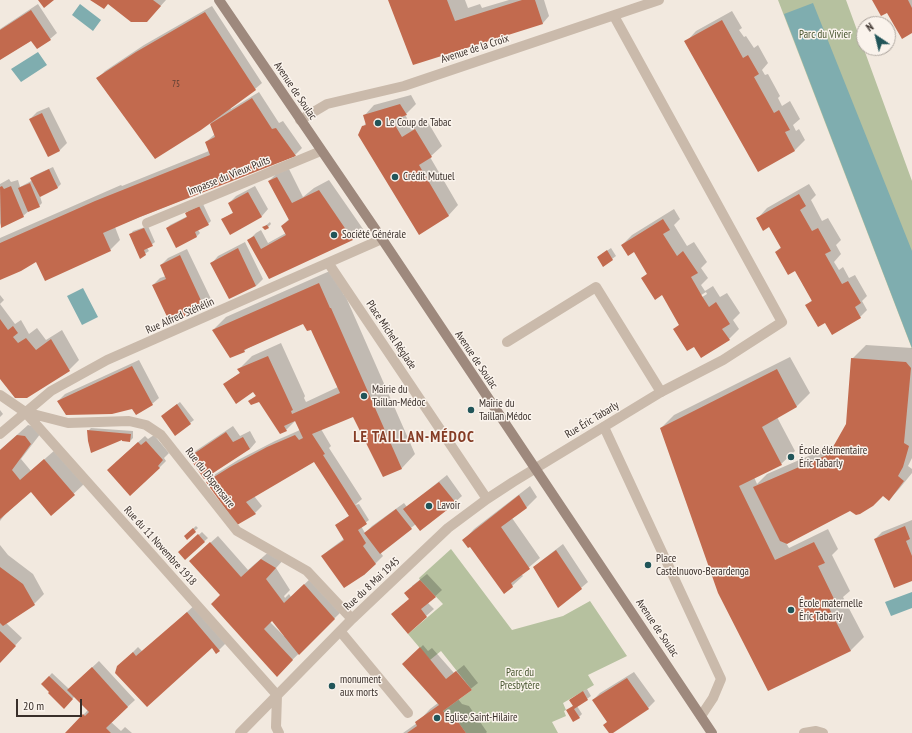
<!DOCTYPE html>
<html>
<head>
<meta charset="utf-8">
<style>
	body { margin:0 }
	#map { position:relative; width:912px; height:733px; overflow:hidden; background:#f2e9df; font-family:"PT Sans Narrow",sans-serif }
	canvas { display:block }
	.north { position:absolute; left:856px; top:16px; width:40px; height:40px; box-sizing:border-box; background:#faf3ec; border:1px solid #ada59e; border-radius:50%; rotate:325deg; font-size:11px; font-weight:700; line-height:16px; text-align:center; color:#392f2a }
	.north::after { content:''; display:block; margin:auto; width:14px; height:18px; background:#215559; clip-path:polygon(50% 0,100% 100%,50% 72%,0 100%) }
	.scale { position:absolute; left:16px; top:699px; width:66px; height:18px; box-sizing:border-box; border:2px solid #392f2a; border-top:0; padding-left:5px; font-size:12px; line-height:14px; white-space:nowrap; color:#392f2a; -webkit-text-stroke:3px #faf3ec; paint-order:stroke }
</style>
</head>
<body>
<div id="map">
<canvas width="912" height="733"></canvas>
<div class="north">N</div>
<div class="scale">20 m</div>
</div>
<script>
const context = document.querySelector('canvas').getContext('2d');
context.lineJoin = 'round';
function paint(path, color) { context.fillStyle = color; context.fill(path, 'evenodd'); }
function strokePath(path, color, width, dash) { context.strokeStyle = color; context.lineWidth = width; context.lineCap = dash ? 'butt' : 'round'; context.setLineDash(dash || []); context.stroke(path); }
function label(font, color, halo, rows, align = 'center') {
  context.font = font + ' "PT Sans Narrow",sans-serif'; context.lineWidth = 3; context.setLineDash([]); context.textBaseline = 'middle'; context.strokeStyle = halo; context.fillStyle = color; for (const [text, x, y, turn = 0] of rows) {
    context.save(); context.translate(x, y); context.rotate((+turn || 0) * Math.PI / 180); context.textAlign = isNaN(turn) ? turn : align; if (halo) context.strokeText(text, 0, 0); context.fillText(text, 0, 0); context.restore();
  }
}
paint(new Path2D(`
	M778,0H846L912,181V349Z
	M451,549L512,630L563,616L590,601L627,656L588,675L594,685L563,703L566,710L564,711L566,716L552,722L558,733H466L456,719L448,717L443,711L472,690L441,651L430,660L408,634L443,604L420,580L419,578Z`), '#b6c19f');
paint(new Path2D(`
	M813,3L912,251V348L784,14Z
	M80,4L101,20L93,31L72,15Z
	M38,52L47,65L21,82L11,69Z
	M83,288L98,317L82,325L67,296Z
	M912,592V608L891,616L885,602Z`), '#7fadaf');
paint(new Path2D(`
	M92,0H166L157,10Z
	M389,0H465L468,8L480,4L482,8L509,0H544L549,16L543,23L414,64Z
	M873,0H912V32L887,11Z
	M38,4L57,33L50,39L32,40L0,59V29Z
	M212,6L262,83L255,89L230,107L231,109L259,92L279,123L283,121L302,148L295,155L115,227L120,240L110,250L36,261L0,279V238L121,185L122,186L209,151L206,142L215,134L210,122L98,78L105,71L144,45Z
	M732,11L742,28L739,30L744,37L746,36L754,48L758,45L768,63L762,70L765,75L768,74L780,96L778,98L782,106L790,101L800,119L793,125L796,131L799,129L805,140L795,150L758,170L686,42L696,31Z
	M411,95L416,104L405,115L413,127L426,119L442,146L430,157L458,205L448,216L363,127L366,123L364,116L374,105Z
	M49,107L67,143L60,150L48,156L30,119L37,112Z
	M53,167L61,184L58,187L40,196L42,203L39,206L30,210L23,216L1,226L0,223V184L9,179L11,182L18,180L20,187L33,180L32,178L35,175Z
	M288,167L303,197L314,188L329,180L363,229L352,239L269,278L249,240L256,233L261,230L268,243L286,233L282,226L289,219L269,181L279,171Z
	M809,184L816,195L811,200L822,221L828,218L841,240L836,245L841,254L834,262L839,270L843,267L849,278L855,275L867,296L862,301L867,310L860,317L826,322L807,305L812,300L795,270L776,252L781,247L769,226L757,219L767,208Z
	M255,186L268,209L262,216L243,225L223,219L234,212L229,203L236,196Z
	M203,204L211,221L208,224L198,230L200,233L197,236L167,228L170,225L188,216L186,213L189,210Z
	M674,209L680,219L674,225L687,246L694,242L707,262L701,268L708,278L701,285L705,291L713,286L720,297L727,293L740,313L733,320L739,329L729,339L675,329L680,324L662,294L643,278L648,273L634,251L622,245L632,235ZM706,292L707,294L685,308L684,306Z
	M270,222L271,224L268,227H264Z
	M148,226L155,242L147,248L149,251L140,257L130,235L133,231Z
	M245,242L263,279L256,286L212,263L218,256Z
	M611,248L616,256L612,259L598,257Z
	M187,249L211,299L204,306L170,321L153,285L160,278L166,276L161,265L168,258Z
	M332,270L344,295H345L415,454L402,468L383,476L354,415L321,429L331,446L329,448L362,499L355,505L359,504L369,520L361,526L365,533L372,526L404,503L407,507L447,475L462,496L455,502L416,524L380,552L383,556L364,575L322,556L329,550L345,538L340,522L350,515L314,461L254,496L262,506L255,513L208,482L214,475L238,460L275,441L300,430L296,420L286,430L259,400L249,401L256,396L253,391L228,381L241,372L239,369L252,356L281,343L305,396L304,398L306,402L338,387L312,329L304,322L248,348L244,351L213,330L226,317Z
	M0,295L4,300L0,304L15,324L21,320L29,334L37,328L46,340L62,330L79,360L69,370L0,377Z
	M866,345L912,348V458L908,466L912,469V473L899,489L889,500L883,495L850,510L786,543L789,548L828,529L838,549L832,555L850,591L843,597L864,637L851,650L768,689L661,428L674,415L790,357L810,393L796,407L777,417L795,451L781,464L754,477L757,484L767,474L836,444L847,425L852,359Z
	M139,360L159,398L152,404L132,408L58,401L65,394Z
	M180,402L194,420L190,423L165,413Z
	M0,410L3,414L0,417Z
	M28,425L35,427L41,433L21,459L31,471L55,450L84,484L51,515L31,491L7,512L0,521V450Z
	M233,426L240,436L250,431L256,442L250,449L190,457L197,450Z
	M91,428L133,431V438L130,441L123,438L88,431Z
	M154,435L169,453L164,458L166,461L159,468L115,463L145,436L148,439Z
	M530,486L537,497L527,507L512,518L540,558L521,574L523,576L512,586L464,540L474,529Z
	M912,520V580L875,539L882,532Z
	M196,526L198,528L187,538L185,536Z
	M202,532L208,538L185,559L179,552Z
	M218,536L248,570L272,549L286,557L276,568L290,590L284,596L285,598L289,594L291,597L311,578L341,612L277,675L221,595L201,551ZM277,618L285,635L284,636L270,622Z
	M563,544L588,582L581,588L534,568L541,561Z
	M0,545L8,555L33,574L44,594L34,604L6,623L22,638L0,662Z
	M427,574L442,590L428,603L434,609L408,632L410,599L412,586Z
	M197,603L229,640L219,650L212,647L118,667L138,647L143,652Z
	M423,645L428,651L432,648L454,673L464,665L478,683L458,699L462,704L469,706L487,732L486,733H403L417,723L430,709L438,703L404,664Z
	M99,661L135,700L111,722L121,731L125,727L132,733H66L88,710L75,696L64,707L42,684L52,673L69,689Z
	M634,672L655,701L648,708L610,733L608,722L593,700L600,693Z
	M587,689L591,696L577,706L582,714L579,717L568,710L574,705L570,700Z`), '#0003');
paint(new Path2D(`
	M38,0H54L44,8Z
	M90,0H153L161,6L147,22H131L108,4L104,9Z
	M388,0H447L455,21L522,0H535L543,24L413,65Z
	M872,0H908L912,8V33L902,39L887,13L881,16Z
	M31,10L51,40L37,49L31,41L0,60V30Z
	M205,12L256,90L201,130L155,159L96,78L136,52Z
	M722,20L743,58L748,55L759,74L754,77L774,113L779,110L790,130L785,132L795,151L758,172L684,41Z
	M252,98L272,129L276,128L296,156L140,217L103,233L111,251L45,281L36,262L21,271L0,280V243L95,201L210,155L205,142L215,137L210,124Z
	M400,104L407,115L392,120L402,137L415,129L432,157L419,165L449,216L419,235L358,135L362,126L366,125L363,115Z
	M42,113L60,151L48,157L29,119Z
	M49,169L58,188L40,197L30,178Z
	M277,177L292,203L319,190L353,240L269,279L247,240L254,236L261,249L286,235L281,226L289,220L268,181Z
	M30,183L40,207L28,212L18,188Z
	M2,186L4,189L11,186L24,217L1,228L0,187Z
	M248,192L262,217L230,235L221,219L233,213L228,203Z
	M799,194L806,206L800,210L812,231L818,228L831,251L825,254L842,284L848,281L861,303L855,307L861,318L832,335L825,323L818,327L805,305L812,301L795,271L788,275L775,252L781,248L769,227L763,231L756,218Z
	M199,206L209,225L195,232L197,237L176,248L166,228L187,217L185,213Z
	M663,219L670,230L663,234L677,256L683,251L698,273L691,277L702,296L709,307L716,302L730,324L722,329L730,340L701,358L694,347L687,351L673,329L679,325L662,295L655,300L641,278L647,274L634,252L628,256L621,245Z
	M267,225L269,228L265,230L262,227Z
	M144,228L153,246L144,250L146,255L140,259L129,234Z
	M238,248L256,286L229,299L210,263Z
	M607,250L613,260L603,267L597,257Z
	M180,255L204,307L170,323L152,285L166,279L160,265Z
	M319,283L330,308H331L402,469L383,477L353,417L312,434L325,454L323,455L367,524L358,530L366,543L363,546L376,564L364,575L344,588L321,556L344,540L335,525L349,516L314,462L246,502L256,514L237,525L206,482L230,467L267,447L295,435L299,440L303,438L295,421L284,426L287,431L280,434L259,402L251,405L248,401L256,396L253,392L236,404L223,384L240,373L237,369L268,356L293,410L291,411L292,414L340,393L311,330L307,331L303,324L244,350L245,352L230,358L212,330Z
	M0,319L8,330L13,326L18,333L13,337L18,343L26,338L36,350L51,339L70,371L27,398H15L0,379Z
	M851,358L906,362L911,368L904,443L909,446L903,467L898,476L904,481L889,501L883,496L873,506L860,514L856,515L850,511L787,544L780,541L753,487L829,454L846,424Z
	M132,366L153,405L136,415L132,409L112,414L66,415L57,401Z
	M777,369L797,407L762,427L782,465L739,486L775,560L814,542L825,563L818,566L837,605L829,608L851,651L768,691L718,593L660,428Z
	M177,404L191,424L175,436L161,416Z
	M87,430L131,434L130,442L122,441V440L91,453L88,441Z
	M226,432L233,442L243,437L250,449L204,479L189,457Z
	M17,435L25,436L31,444L12,470L20,480L44,459L75,495L51,516L31,492L0,519V450Z
	M146,441L163,460L158,466L160,468L130,496L107,470L138,442L141,445Z
	M439,482L456,503L420,531L403,509Z
	M519,495L527,508L501,527L530,569L511,583L513,587L504,594L470,547L468,548L462,540Z
	M396,509L412,529L380,554L364,533Z
	M905,526L910,539L906,541L912,556V581L894,588L874,539Z
	M193,528L196,532L187,540L184,536Z
	M198,534L205,542L185,560L178,552Z
	M210,542L241,577L261,559L276,568L266,579L284,603L304,584L335,619L299,655L272,621L264,629L293,660L277,677L211,604L220,595L189,561Z
	M556,550L582,589L558,608L533,567Z
	M0,567L23,584L35,605L3,626L0,623Z
	M420,580L436,597L421,609L427,617L408,634L391,614L409,599L404,593Z
	M187,612L220,651L216,654L212,648L147,707L115,673L117,666L133,652L136,656Z
	M0,631L16,646L0,663Z
	M420,647L446,679L456,671L472,690L443,711L448,717L456,719L466,733H407L417,726L415,722L439,705L402,664Z
	M92,667L128,707L106,728L111,733H65L83,714L85,716L89,712L67,690Z
	M49,676L73,699L64,709L48,693L49,692L41,684Z
	M627,678L649,709L613,733H609L603,725L607,722L592,700Z
	M583,691L588,700L574,709L580,718L573,722L566,710L573,706L569,700Z`), '#c26a4e');
strokePath(new Path2D(`
	M614,16L782,322L723,360L661,392
	M147,223L321,151
	M604,427L721,679L713,698L701,716`), '#cabaab', 10);
strokePath(new Path2D(`
	M300,120L327,104L404,86L659,0
	M329,264L487,499
	M0,395L25,412L277,695L276,727L279,733
	M25,412L68,423L129,421L146,425L161,435L237,531L307,571L352,619
	M0,434L51,391L107,360L382,239
	M340,631L408,713
	M240,733L352,619L448,528L487,499L513,482L661,392L596,287L507,342
	M804,733L816,731L823,733`), '#cabaab', 10);
strokePath(new Path2D(`
	M219,0L382,239L712,733`), '#9e897d', 10);
for (const [x, y, r, color] of [
	[378,123,4,"#215559"],
	[395,177,4,"#215559"],
	[334,235,4,"#215559"],
	[364,396,4,"#215559"],
	[471,410,4,"#215559"],
	[791,457,4,"#215559"],
	[429,506,4,"#215559"],
	[648,565,4,"#215559"],
	[791,610,4,"#215559"],
	[332,686,4,"#215559"],
	[437,718,4,"#215559"]
]) { const dot = new Path2D(); dot.arc(x, y, r, 0, 2 * Math.PI); context.fillStyle = color; context.fill(dot); strokePath(dot, '#faf3ec', 1.5); }
label('9px', '#5b3e33', null, [
	["75",176,84]
]);
label('11px', '#48562f', '#faf3ec', [
	["Parc du Vivier",825,35],
	["Parc du",520,673],
	["Presbytère",520,686]
]);
label('11px', '#392f2a', '#faf3ec', [
	["Avenue de la Croix",475,49,-18],
	["Avenue de Soulac",295,91,56],
	["Impasse du Vieux Puits",229,176,-22],
	["Rue Alfred Stéhélin",180,316,-24],
	["Place Michel Réglade",391,335,56],
	["Avenue de Soulac",476,360,56],
	["Rue Éric Tabarly",592,420,-31],
	["Rue du Dispensaire",210,478,52],
	["Rue du 11 Novembre 1918",160,546,48],
	["Rue du 8 Mai 1945",372,584,-43],
	["Avenue de Soulac",657,628,56]
]);
label('11px', '#392f2a', '#faf3ec', [
	["Le Coup de Tabac",386,123],
	["Crédit Mutuel",403,177],
	["Société Générale",342,235],
	["Mairie du",372,390],
	["Taillan-Médoc",372,403],
	["Mairie du",479,404],
	["Taillan Médoc",479,417],
	["École élémentaire",799,451],
	["Éric Tabarly",799,464],
	["Lavoir",437,506],
	["Place",656,559],
	["Castelnuovo-Berardenga",656,572],
	["École maternelle",799,604],
	["Éric Tabarly",799,617],
	["monument",340,680],
	["aux morts",340,693],
	["Église Saint-Hilaire",445,718]
], 'left');
context.letterSpacing = '1px';
label('bold 15px', '#853c25', '#faf3ec', [
	["LE TAILLAN-MÉDOC",414,438]
]);
context.letterSpacing = '0px';
</script>
</body>
</html>
